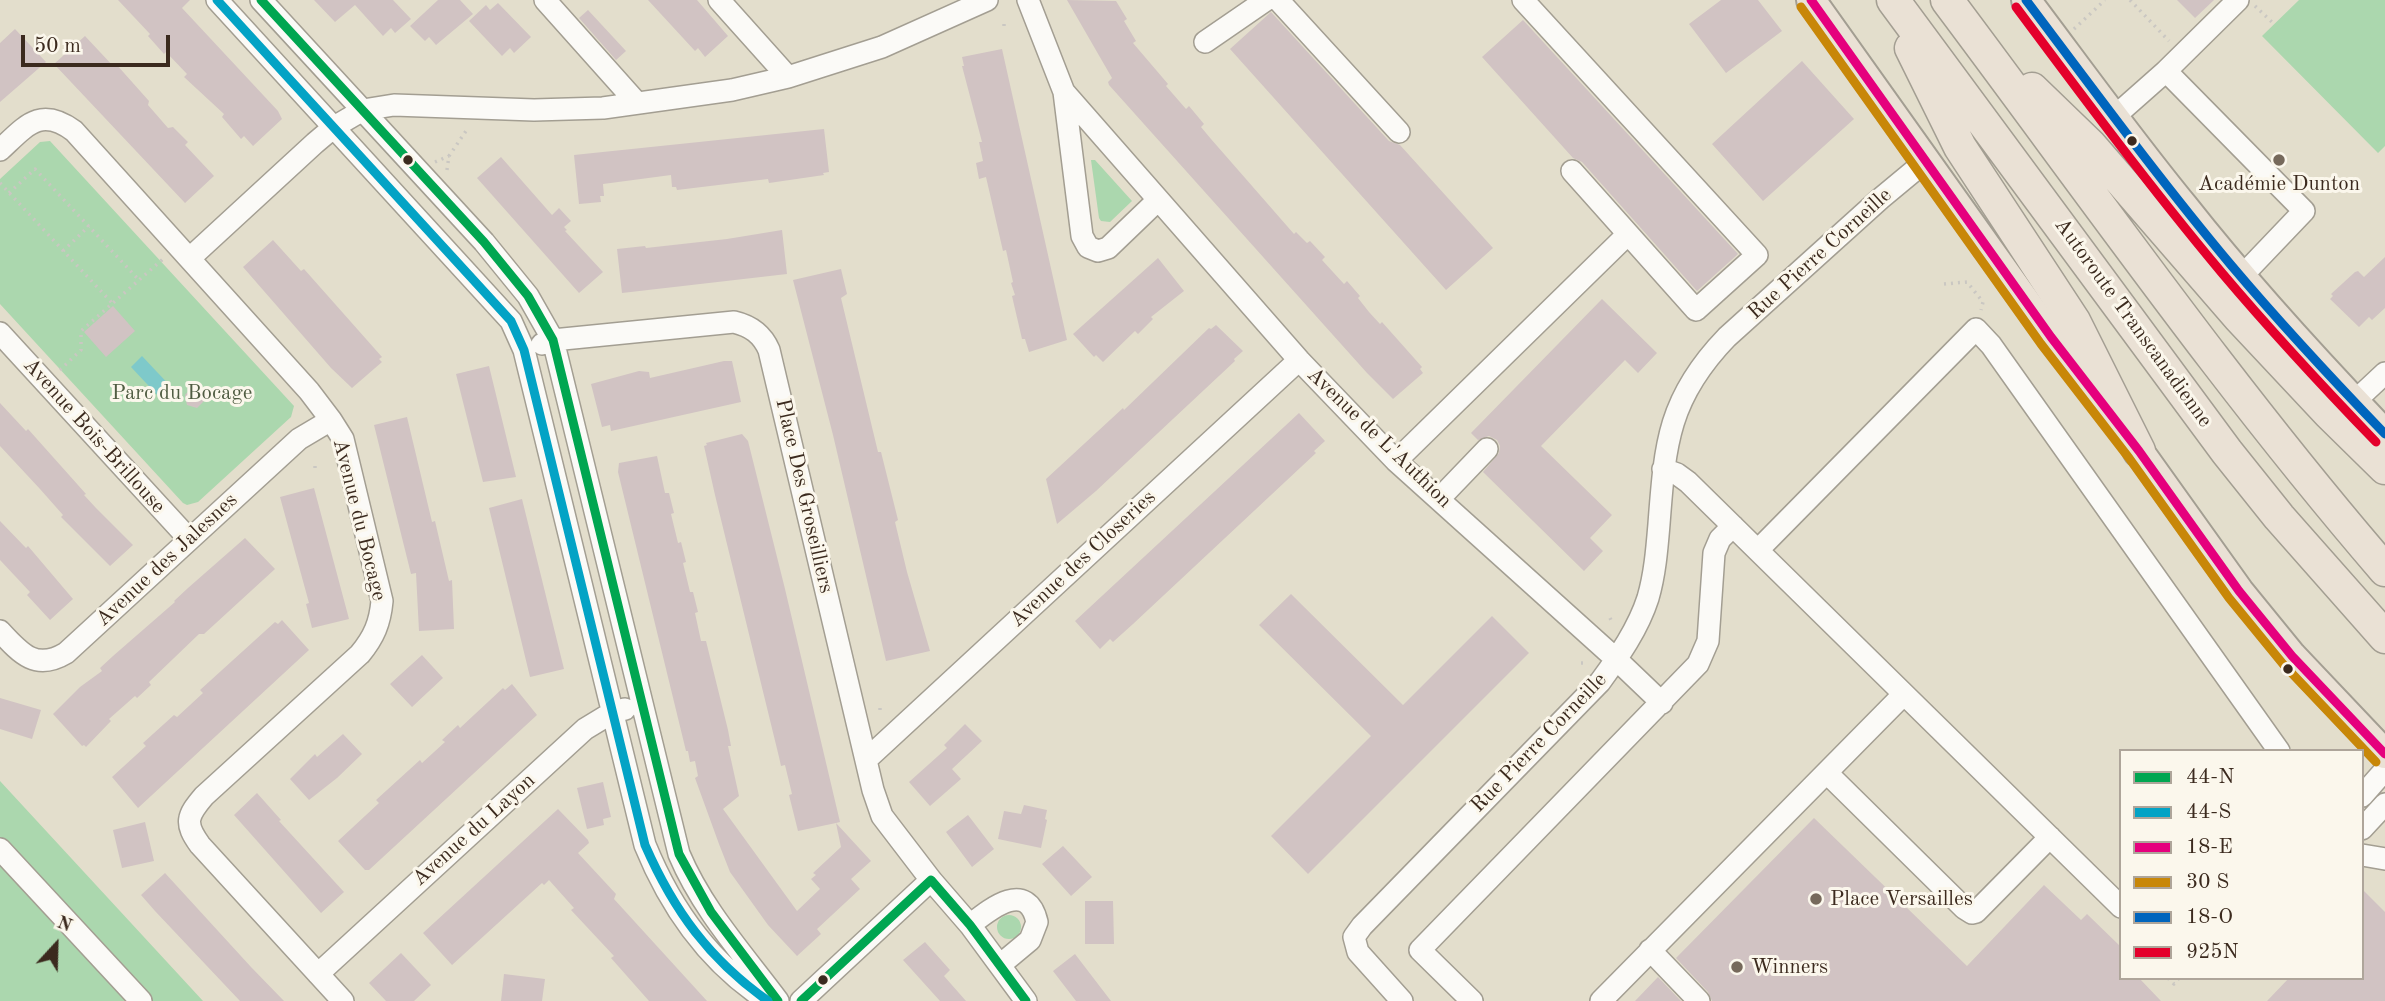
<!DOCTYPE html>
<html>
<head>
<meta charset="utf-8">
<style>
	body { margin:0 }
	#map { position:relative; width:2385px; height:1001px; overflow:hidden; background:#e3decc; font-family:"Old Standard TT",serif }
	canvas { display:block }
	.legend { position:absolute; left:2119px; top:749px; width:245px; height:231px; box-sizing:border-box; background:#fbf7ec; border:2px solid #aea59a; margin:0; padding:9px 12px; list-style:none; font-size:21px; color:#3b2a1e }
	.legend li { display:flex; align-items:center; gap:14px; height:35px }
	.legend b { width:35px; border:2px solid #aea59a }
	.north { position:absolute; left:21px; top:910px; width:70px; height:70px; -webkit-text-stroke:5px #fbf7ec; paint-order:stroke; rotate:22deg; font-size:19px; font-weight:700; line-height:28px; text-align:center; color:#3b2a1e }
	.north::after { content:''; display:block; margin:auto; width:24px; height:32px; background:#3b2a1e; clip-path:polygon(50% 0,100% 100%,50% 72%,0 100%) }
	.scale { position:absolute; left:21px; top:35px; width:149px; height:32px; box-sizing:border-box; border:4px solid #3b2a1e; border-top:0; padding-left:9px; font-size:21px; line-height:24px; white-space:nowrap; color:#3b2a1e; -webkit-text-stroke:5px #fbf7ec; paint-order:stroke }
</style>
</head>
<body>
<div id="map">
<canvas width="2385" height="1001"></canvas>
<ul class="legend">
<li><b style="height:9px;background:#00a651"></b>44-N</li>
<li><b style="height:9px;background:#03a3c5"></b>44-S</li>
<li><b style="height:9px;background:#e5007d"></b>18-E</li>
<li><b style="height:9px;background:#c88708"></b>30 S</li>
<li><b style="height:9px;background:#0065bd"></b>18-O</li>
<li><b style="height:9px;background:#e4002b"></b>925N</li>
</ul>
<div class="north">N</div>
<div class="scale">50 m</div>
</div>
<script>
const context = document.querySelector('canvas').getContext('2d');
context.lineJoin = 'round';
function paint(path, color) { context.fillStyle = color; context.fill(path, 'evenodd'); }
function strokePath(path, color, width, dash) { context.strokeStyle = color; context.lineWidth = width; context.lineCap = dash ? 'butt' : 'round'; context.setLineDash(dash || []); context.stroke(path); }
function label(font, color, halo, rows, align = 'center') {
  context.font = font + ' "Old Standard TT",serif'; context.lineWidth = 6; context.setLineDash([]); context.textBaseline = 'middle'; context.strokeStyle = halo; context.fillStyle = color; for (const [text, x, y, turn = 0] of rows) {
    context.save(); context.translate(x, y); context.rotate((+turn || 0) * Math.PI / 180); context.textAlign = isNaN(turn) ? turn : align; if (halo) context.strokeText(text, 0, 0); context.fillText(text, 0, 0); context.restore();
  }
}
paint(new Path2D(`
	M2299,0H2385V146L2378,153L2262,36Z
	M50,141L294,406L291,417L198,502L187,505L183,503L0,304V179L40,142Z
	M1091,160H1095L1132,201L1110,222L1101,221L1099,218Z
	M0,781L203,1001H0Z
	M997 927a12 12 0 1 1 24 0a12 12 0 1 1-24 0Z`), '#abd7ae');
paint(new Path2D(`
	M142,356L173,389L162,400L131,367Z`), '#7ec9ca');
paint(new Path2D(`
	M118,0H190L182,8L278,111L282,119L253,146L244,136L241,139L222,117L224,114L184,77L187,74L166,52L164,54L148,36L150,34Z
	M314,0H393L411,19L395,33L391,28L383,36L355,5L335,22Z
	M438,0H460L473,14L436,45L429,37L425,41L410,26Z
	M648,0H697L728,36L705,57L698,48L695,51Z
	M1067,0L1116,1L1127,19L1124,21L1136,41L1133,43L1168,84L1166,86L1186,109L1189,106L1204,124L1201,127L1211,139L1294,234L1296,232L1307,243L1310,241L1325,257L1322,260L1344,284L1347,281L1360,296L1358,298L1369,312L1380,324L1382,322L1422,367L1420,369L1423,373L1393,399L1367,373L1109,85L1108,82L1112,78Z
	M1721,0H1758L1782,31L1726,73L1689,24Z
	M2177,0H2214L2195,18Z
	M498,3L531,37L514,53L510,48L502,56L469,21L486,5L490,10Z
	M588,10L626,51L616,60L579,18Z
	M1271,12L1389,141L1400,145L1493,248L1446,290L1230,49Z
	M1523,20L1738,254L1697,291L1582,162L1573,158L1482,57Z
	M15,29L46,62L0,102V43Z
	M85,36L114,67L116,64L149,101L148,105L168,128L173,127L188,142L185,145L214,176L185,203L54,64Z
	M1002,49L1067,340L1029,352L1025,339H1022L1012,296L1015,295L1011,283L1013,282L1006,250L1003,251L986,177L979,179L976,163L983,161L979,142H982L962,66H964L962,57Z
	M1802,61L1854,119L1763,201L1712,144Z
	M824,129L829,172L823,173L824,175L769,183L768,179L677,190L676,187H672L671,175L603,184L604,196H600L601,202L579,204L574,155Z
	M501,157L552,215L559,208L571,221L564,227L567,230L565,231L603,272L579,293L477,178Z
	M782,230L787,274L622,293L617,249L645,246L646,248L727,239Z
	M273,240L301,271L304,269L382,357L379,359L382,362L352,388L331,368L243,267Z
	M2385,257V308L2372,320L2369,317L2359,327L2330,299L2333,296L2331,294L2355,272L2358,271L2364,277Z
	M1158,258L1184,291L1151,317L1153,319L1138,334L1135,331L1103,362L1096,355L1094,357L1073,334Z
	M841,269L847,294L841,298L878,452H881L898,520L895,522L907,572L930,651L886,661L833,435L793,280Z
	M1602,299L1657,353L1638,373L1625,360L1541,446L1612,515L1590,538L1603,551L1584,571L1483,472L1499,453L1500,446L1497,440L1489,436L1478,440L1471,433Z
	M113,306L135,331L106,357L84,332Z
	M1216,325L1243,351L1234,359L1235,361L1096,491L1057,524L1046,479L1123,408L1124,410L1209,328L1211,329Z
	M724,361H732L741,402L611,431L610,425L602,427L591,384L639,371L649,372L650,378Z
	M489,366L516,477L483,482L456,374Z
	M192,387L202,390L205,400L197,408L187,405L185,395Z
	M0,403L26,431L28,429L86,494L84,495L96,508L133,545L110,566L61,517L63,515L40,489L0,446Z
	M1299,413L1325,441L1314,451L1316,453L1133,624L1113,642L1110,639L1100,649L1075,621Z
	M407,417L432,522L435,521L449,581L452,580L454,629L419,631L416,573L411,574L374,425Z
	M742,434L748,441L785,589L840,822L836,823L871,861L851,879L860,889L817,929L821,934L797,956L768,925L730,872L719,844L695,778L698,776L695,761L690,762L688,751H686L618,472L619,463L657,456L665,493H669L674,513L671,514L678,543L681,542L686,562L683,563L690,592H693L698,612L695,613L701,641H706L728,730L731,746H728L739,796L723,809L797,911L820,889L811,879L816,875L813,873L841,847L836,823L798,831L789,795L792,794L785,765L781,766L779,757L715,495L704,446L707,445L706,443Z
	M314,488L349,619L312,628L306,604L309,603L280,497Z
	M522,499L564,669L530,677L489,508Z
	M0,521L26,548L28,546L73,599L50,620L27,595L30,592L0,560Z
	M245,538L275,569L204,634H199L149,682L151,685L137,698L135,696L109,719L111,721L86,747L84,745L82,746L53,714L80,687L102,671L100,668L113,656L175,602L174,601L188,588Z
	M1291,594L1403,705L1492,616L1529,653L1308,874L1271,836L1371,736L1259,625Z
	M282,620L309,650L138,808L112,777L146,746L143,743L174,715L177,717L203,693L200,690L243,651L275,622L278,624Z
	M422,655L443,678L412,707L390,684Z
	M512,684L537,715L369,870H365L338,841L379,803L376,800L420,760L422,763L445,742L442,740L458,725L460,728L503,688L505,690Z
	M0,698L41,710L32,739L0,729Z
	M965,724L982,741L952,769L961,779L930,806L909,782L947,748L944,745Z
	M343,734L362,754L337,778L309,800L290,779L315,754L317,757Z
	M603,782L611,817L603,819L604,825L587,829L577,788Z
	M257,793L281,820L279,821L344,892L321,913L234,815Z
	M1024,805L1047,810L1045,819L1047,820L1041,848L998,839L1004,811L1021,814Z
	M558,809L588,840L589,843L578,853L616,894L614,899L707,1001H649L611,958L614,956L571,910L574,908L549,880L544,885L542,883L452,965L423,933Z
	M968,815L994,849L972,867L946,832Z
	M1814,818L1967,966L2044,885L2081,920L2087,914L2121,947V978H2139L2161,1001H1712L1708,992L1676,958Z
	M145,822L154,861L122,868L113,830Z
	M1063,846L1092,877L1071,896L1042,864Z
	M165,873L251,967L284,1001H240L155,911L141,895Z
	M2362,889L2385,912V1001H2267L2289,978H2362Z
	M1085,901H1113L1114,944H1085Z
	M925,942L950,970L944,976L966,1001H940L903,960Z
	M401,953L431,985L414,1001H386L369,983Z
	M1075,954L1111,1001H1076L1053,971Z
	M504,974L545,979L542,1001H501Z
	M1658,977L1681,1001H1635Z`), '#d1c3c3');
const minor = new Path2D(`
	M217,0L511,321L524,350L645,845C671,909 709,963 768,1001
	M261,0L484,242L528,296L553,340L679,854C702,909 743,954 778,1001
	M545,0L637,103
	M719,0L788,77
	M1028,0L1064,92L1299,360L1396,461L1616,659L1662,703
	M1278,0L1399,132
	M1523,0L1757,255L1696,310L1572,171
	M1205,42L1266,0
	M2166,71L2238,0
	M1064,92L1082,236L1088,247L1098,251L1108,248L1158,200
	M2114,117L2166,71L2304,211L2241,277
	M0,150C26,126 40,106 74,131L309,391L331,420L343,439L382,601C380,623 374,637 360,654L204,796C187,816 184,823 200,845L343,1001
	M190,258L315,143L334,127L363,110L394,105L534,110L603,108L732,90L788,77L882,47L987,0
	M0,333L189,539
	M542,344L553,340L734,322C751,326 762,334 769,350L873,790L882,816L931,880L970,925L1026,1001
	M2354,402L2385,373
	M1396,461L1628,234
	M1663,469L1677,474L1688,482L2121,907
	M1439,499L1487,449
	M1758,550L1976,329L1991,345L2279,751
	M0,631C21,654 36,671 66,653L299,439L331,420
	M867,759L1299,360
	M1827,773L1964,908L1972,913L1976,912L2050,837
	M2362,796L2385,770
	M2362,829L2385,804
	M0,849L141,1001
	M2362,855L2385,859
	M970,925C989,910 1027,878 1037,922L1030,940L1000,965
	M1650,950L1699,1001
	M318,974L585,729L613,712L625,709
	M801,1001L931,880
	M1402,1001L1358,952L1354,937L1362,926L1600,682C1619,656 1638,629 1648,598C1655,574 1657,548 1659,524C1665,444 1668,398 1727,337L1880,199L1927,160
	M1472,1001L1420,950L1698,664L1708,641L1714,553L1720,539L1733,526
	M1601,1001L1904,694`);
const major = new Path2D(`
	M1811,0L2051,337L2139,451L2239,591L2292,656L2385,754
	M2026,0C2078,69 2129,140 2184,207C2247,287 2315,361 2385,434`);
const highway = new Path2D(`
	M1893,0L2227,452L2279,517L2385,637
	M1947,0C2091,192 2228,388 2385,570
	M1911,48L1960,147L2074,321L2139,451
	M2032,89L2090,145L2239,317L2329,413L2385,468`);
strokePath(minor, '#a39e92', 24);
strokePath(major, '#a39e92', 32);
strokePath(highway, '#a39e92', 35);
strokePath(new Path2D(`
	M2130,0L2169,41
	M2255,6L2274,24
	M1004,26V24
	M2074,29L2105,0
	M435,162L449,156
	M447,170L449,156L468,128
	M0,183L113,304
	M9,193L35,169L139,280
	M63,251L89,226
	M1944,284L1967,282L1983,302L1981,310
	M60,370L81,350V331L163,259
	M315,468V466
	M1610,618L1611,620
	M1581,663H1584
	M880,710V708
	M2168,978L2174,984L2179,978`), '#cac7c2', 3.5, [2, 5]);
strokePath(minor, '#fbfaf7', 21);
strokePath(major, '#eae1d5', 28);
strokePath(highway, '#eae1d5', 32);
strokePath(new Path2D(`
	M261,0L484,242L528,296L553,340L679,854L711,912L778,1001
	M801,1001L931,880L970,925L1026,1001`), '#00a651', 9);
strokePath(new Path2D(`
	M217,0L511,321L524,350L645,845C674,911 709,959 768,1001`), '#03a3c5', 9);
strokePath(new Path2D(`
	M1811,0L2051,337L2139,451L2239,591L2292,656L2385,754`), '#e5007d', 9);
strokePath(new Path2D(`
	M1801,7L2041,344L2129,458L2229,598L2283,664L2376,762`), '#c88708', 9);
strokePath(new Path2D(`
	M2026,0C2093,89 2159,179 2231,265C2280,323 2332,379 2385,434`), '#0065bd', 9);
strokePath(new Path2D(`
	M2016,7C2083,97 2150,187 2222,273C2271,331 2323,387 2376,442`), '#e4002b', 9);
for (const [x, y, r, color] of [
	[2132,141,6,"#3b2a1e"],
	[408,160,6,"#3b2a1e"],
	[2279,160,7,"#76695b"],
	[2288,669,6,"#3b2a1e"],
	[1816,899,7,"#76695b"],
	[1737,967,7,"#76695b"],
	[823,980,6,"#3b2a1e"]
]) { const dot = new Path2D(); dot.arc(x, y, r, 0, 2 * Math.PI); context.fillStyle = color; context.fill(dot); strokePath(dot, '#fbf7ec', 2.5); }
label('21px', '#3b2a1e', '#fbf7ec', [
	["Académie Dunton",2279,184,"center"],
	["Place Versailles",1830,899],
	["Winners",1751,967]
], 'left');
label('21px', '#3b2a1e', '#fbf7ec', [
	["Rue Pierre Corneille",1820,254,-42],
	["Autoroute Transcanadienne",2133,323,54],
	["Avenue Bois-Brillouse",94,436,48],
	["Avenue de L'Authion",1379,438,44],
	["Place Des Groseilliers",804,496,77],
	["Avenue du Bocage",359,520,76],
	["Avenue des Closeries",1083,559,-43],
	["Avenue des Jalesnes",167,560,-43],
	["Rue Pierre Corneille",1539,743,-46],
	["Avenue du Layon",474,830,-42]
]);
label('21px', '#4f5c42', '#fbf7ec', [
	["Parc du Bocage",182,393]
]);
</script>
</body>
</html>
